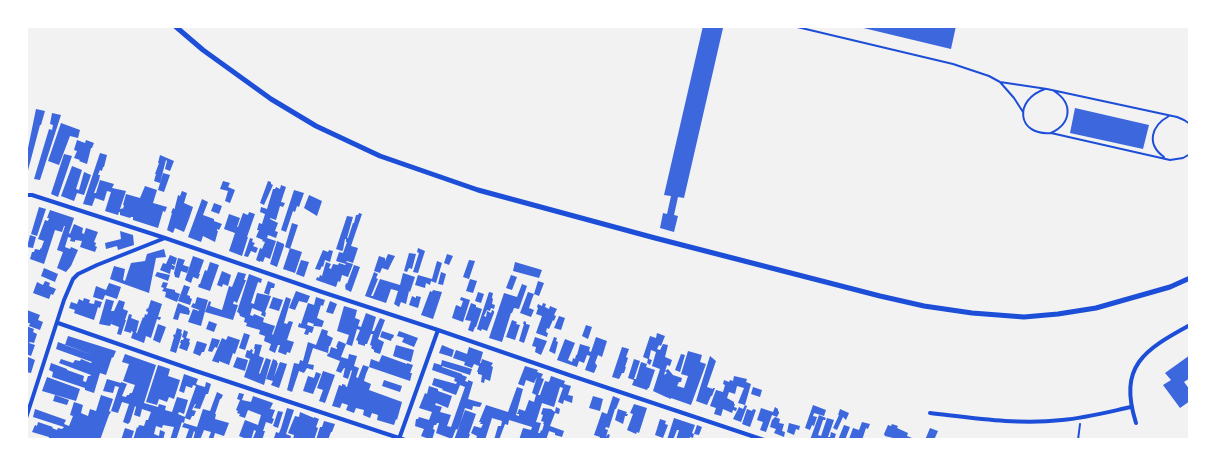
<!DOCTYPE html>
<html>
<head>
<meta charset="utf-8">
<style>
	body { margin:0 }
	#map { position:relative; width:1216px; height:466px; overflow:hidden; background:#f2f2f2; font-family:"Nunito Sans",sans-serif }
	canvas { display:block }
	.frame { position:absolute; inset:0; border:28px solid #fff; pointer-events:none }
</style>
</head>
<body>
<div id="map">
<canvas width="1216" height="466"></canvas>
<div class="frame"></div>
</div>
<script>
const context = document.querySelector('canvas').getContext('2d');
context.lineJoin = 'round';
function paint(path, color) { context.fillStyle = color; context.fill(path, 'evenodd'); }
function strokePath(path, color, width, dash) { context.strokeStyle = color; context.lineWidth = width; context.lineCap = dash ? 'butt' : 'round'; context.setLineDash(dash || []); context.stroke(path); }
paint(new Path2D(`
	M703,26H716L723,28L684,198L678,197L674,215L678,216L674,232L660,228L663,213L667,214L671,196L664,195Z
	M855,26H956L951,49Z
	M1075,108L1149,125L1143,149L1070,133Z
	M36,109L45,111L41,125H40L26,178V158Z
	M52,113L61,115L40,180L34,179L49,129L52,130L53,125L50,124Z
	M61,123L80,130L78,138L70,136L59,165L48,161Z
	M77,140L85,143L86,140L94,143L92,148H91L87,164L79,161L80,160L74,158L77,151L74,150Z
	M100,153L107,155L104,167H103L102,171L100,170L98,175H100L99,180L94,193H96L100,180L114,184L112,188L126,191L120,209H121L122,208L123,209L124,205H123L126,194L140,198L145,186L157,190L153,203L167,207L165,212L163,211L158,228L133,220V217H131L130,218L120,215V212H119L118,215L105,211L111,192L107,191L104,201L95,198L92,206L83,204Z
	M64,154L72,156L58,197L51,194Z
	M160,155L174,161L170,171L165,169L167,161L166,160L160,183L154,181L156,174H155L159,163H158Z
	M72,166L82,170L76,189L79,190L84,172L91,175L84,195L77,193L74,201L61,196Z
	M163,173L170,175L164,192L158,190Z
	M223,181L230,183L228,187L235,190L230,203L225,201L228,191L220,189Z
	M268,181L271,182V184L273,185L264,205L260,203Z
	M281,185L286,187L281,202L285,203L283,207L280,206L276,220L270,218V219L278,223L275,231L278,232L276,238L268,235L267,238L276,241L270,259L265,257L263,262L260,261V262L256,260L260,248L262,249L265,242L262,241L263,240L256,237L259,230H257L259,223L262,224L265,214L260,212L261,207L267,209L273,189H275L276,187L280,189Z
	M294,190L304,193L299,207L297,206L295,212L293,211L286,232L281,230Z
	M182,191L187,193L184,203L193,207L189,219L184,232L175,228L173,233L167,230L172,213H171L173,208L175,209V207L178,195L180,196Z
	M309,195L322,201L317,216L304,208Z
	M202,199L208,202L203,215L214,219V221L222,224L219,230L217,229V231H218L215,242L203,236L201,242L188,237Z
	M214,203L222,206L219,214L211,211Z
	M39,207L46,209L37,236L31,234Z
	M50,210L74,218L69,233L70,234L74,224L83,228L82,233L84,234L86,228L98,232L94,242L96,243L95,246L97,247L95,252L80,247L82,241L75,240V242L70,241L71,238L68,237L65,247L70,249L71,247L78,250L71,266L66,272L57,268L63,252L57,250L65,226H64L62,232L55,230L44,264L30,259L32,252H34L35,249L40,250V248L41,249L44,241L38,239L45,220L48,221L49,218H47Z
	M249,212L255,214L247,237H248L242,256L229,251L235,233L224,229L229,214L240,218L237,227H238L243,213L248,215Z
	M359,213L362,214L351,246L358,248L353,263L347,261L346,262L353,264L348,277L342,275L340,282L338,281L336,287L316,280L317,277L319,278L320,275L322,276L326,262L331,264L329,268L331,269L333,264L338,265L339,263L345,265L346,264L336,261L339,252L343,253L347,242H346V239H345L343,250L342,251L336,249L347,216L353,217L347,238H348L353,223H354L356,215H358Z
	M292,223L298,225L290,249L285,247Z
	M120,231L133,235L134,245L118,250L117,246L106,249L105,243L121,239Z
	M30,235L36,237L33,248L27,247Z
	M250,238L253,239L252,242L255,243L253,246L258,248L256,253L251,251L248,257L244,256Z
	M277,241L284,244V246L277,267L270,264Z
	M290,248L302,252L295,273L283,269Z
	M418,248L425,251L418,273L413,272L419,253L417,252Z
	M164,249L166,257L156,258L149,293L110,279L114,266L125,269L123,280L125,281L131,263L145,261L147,254Z
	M323,250L328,252L329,250L333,251L330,262L325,260L323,267L322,266L320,270L315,269Z
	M409,253L416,254L412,269L409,268L407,272L404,271Z
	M388,254L395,256L388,270L382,268L380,273L374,271L379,256L385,258V261Z
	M447,254L453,256L449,265L444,263Z
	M170,255L177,258L175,265L172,264V265L175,266L174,270L171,269L170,274L160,270L163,263L166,264Z
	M193,256L204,260L199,274H200L198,279L193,277L191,283L185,280Z
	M178,258L185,260L183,265L189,267L187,273L181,271L179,278L175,277L174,273Z
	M301,260L309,262L304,277L296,274Z
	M469,260L475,261L469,279L463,277Z
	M437,261L442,263L436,283L431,281L430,285L426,283L425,288L415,285L418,275L432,279Z
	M210,262L219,265L210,291L198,287L199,284H200L205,270L207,271Z
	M515,262L542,270L539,278L513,271Z
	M354,265L360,267L351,292L345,289L346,288L345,287L346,283L347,284Z
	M44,268L58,274L55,282L41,276Z
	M222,271L231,275L228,286L223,284L222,287L217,285Z
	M157,272L170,275L168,281L155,276Z
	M238,272L246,274L244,280H246L237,303L234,301L233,304L238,305L233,320L205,312L209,301L211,302L210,306L222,310L229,286L232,287Z
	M374,272L378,274L376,278L378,279L371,296H373L380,279L400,285L403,273L415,277L410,292L409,291L406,304L401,302L399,307L394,304L398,291L391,289L386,303L365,296Z
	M441,272L446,274L443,285L438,284Z
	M249,274L262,279L261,283L258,282L251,303L254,304L257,293L271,296L265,312L266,313L265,317L261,315L262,312L252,308L250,315L253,316L254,314L264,318L263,322L275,326L272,334L273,335L286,297L291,299L284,323L287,324L289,321L293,322L287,340L294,342L290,353L287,352L286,355L278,352L280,345H278L275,353L269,350L271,344L264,341L265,336L259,334L260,330L246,326L247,323L244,322L245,318L240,316L239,313L237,312Z
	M511,275L517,277L512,290L506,288Z
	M470,279L477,281L473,293L466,291Z
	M45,281L50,283L49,286L56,289L53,295L51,294L49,299L33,293L37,282L43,285Z
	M268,281L275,284L274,288H271L269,295L264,293Z
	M538,281L544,283L539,296L534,294L532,299L529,308L534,310L531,317L520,313L528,292L534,294Z
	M163,282L168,283L166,288L175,290V292L180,294L177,302L165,297L166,292L162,291L164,288L161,287Z
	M109,283L121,287L117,299L105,295L103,300L93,297L96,286L106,290Z
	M522,284L527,286L519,309L514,308L512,313H511L502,342L489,338L504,293L517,297Z
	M184,285L190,287L187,295L190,296V298L192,299L190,305L178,301Z
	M433,290L442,292L433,319L421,315L430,291L432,292Z
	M296,291L310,296L307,303L299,301L295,310L289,308Z
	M478,292L484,294L481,303L475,301Z
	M489,292L493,293L492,298L493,299L492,304L495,305L494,309L491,308L490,311L487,310L484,316L486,317L487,311L491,313L492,310L494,311V313L487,331L482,329L481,331L477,329Z
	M412,296L416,298V296L421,297L418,308L409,305Z
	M197,297L208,300L201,326L188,322L193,309L199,311V310L191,307L193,303L195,304Z
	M273,297L283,300L279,311L269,308Z
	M316,297L325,300L323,306L321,305L317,318L324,321L322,327L315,326H313L314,324L308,322L307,325L314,327L312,333L309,332L308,335L304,334L306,329L298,327L299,323L301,324L308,303L314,305Z
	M461,297L470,300L463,322L452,318L456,305L461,307L463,301L460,300Z
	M84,298L90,300L89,303L94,304L95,300L102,302L100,308L98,307L94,320L74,313L75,310L69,308L71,302L77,304L79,299L83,301Z
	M106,299L114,301L111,311H114L119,300L125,302L123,309L128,311L125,320H126L121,335L117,334L119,327L111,324L114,317L110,326L99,324Z
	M151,300L162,304L158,317H161L160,320L157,319L151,338L146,336L144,343L131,338L133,332L131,331V333L124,331L129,314L132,315L131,318L139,321L136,333H137L143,317L144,318L145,314L147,315L148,312L146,311L147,308L148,309Z
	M330,301L337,304L333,314L326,312Z
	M178,303L189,308V310L190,311L189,315L180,313L178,320L173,319Z
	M471,303L476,305V307L482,309L476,327H475L473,332L468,330L471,321L465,320Z
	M543,303L546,304L545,307L549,309L550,306L557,309L554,315L556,316L554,321L553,320L549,329L547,328L546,332L548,333L547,337L536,333L542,316L536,314L538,308L537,307L538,304L542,306Z
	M344,306L357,310L355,318L360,320L358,326L361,327L366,313L376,317L372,331H374L380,318L385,320L378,339L384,342L380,354L374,352V350L371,348L372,346L370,345L373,334H371L367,344H365V346L358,344V341L356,340L360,330L357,329L352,346L346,344L341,357L348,359L349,354L357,356L354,366L359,368L356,377L358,378L363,365L369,367L371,359L379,362L382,355L407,364V363L413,365L410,373H412L410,381L369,367L366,374L364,381L371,384L369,390L402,402L397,420L396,419L394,425L377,420L378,415L372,413L370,418L363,415L364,410L356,408L354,413L346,410L348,405L342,403L340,408L332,406L339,385L342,386V384L346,385L345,386L347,387L352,371L351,370L348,379L343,377L345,368H344L341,373L336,371L340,361L327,356L328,353L329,354L331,347L337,349V347H336L338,342L339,341L346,344L349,335L337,331Z
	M27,310L40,315L38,320L43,322L40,330L29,326L30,323H26Z
	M559,316L565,318L561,330L554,328Z
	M512,320L517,322L516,324L520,325L515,340L506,337Z
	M209,321L217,324L214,332L206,329Z
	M524,321L526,322V324L530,325L524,343L519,341L524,324H523Z
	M158,324L166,327L160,343L153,340Z
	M586,325L592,327L588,339L582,336Z
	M26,326L34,329L33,332L37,334L34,343L30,342L29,343L35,345L31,356L26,354Z
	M177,328L182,330L181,333L182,334L176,353L170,351L174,337L173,336L174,334L175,335Z
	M322,329L328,331L327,335L333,338L330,346H329L328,353L313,348L308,364L314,365L313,370L307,368L304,373L299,371L292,392L287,390L294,363L299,364L300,360L303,361L308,342L316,345Z
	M184,330L188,332L186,338L190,339L189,342L190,343L187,351L179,348L181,343H180L181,340H183L184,338L182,337Z
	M382,331L394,335L393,338H392L391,341L380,337Z
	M399,331L418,338L414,347L402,342L404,338L397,336Z
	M244,333L250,335L245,350L239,348Z
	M657,333L665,336L661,346L659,345L657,349L660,350L663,344L668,345L665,357L672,360L670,366L667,365L664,375L667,373L665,371L668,369L673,375L682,378L681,382H679L677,386L684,388L688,376L681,374L688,351L702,355L700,362L706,364L691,405L671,398V399L666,397L653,391L660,369L652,366L656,352L651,350L649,359L652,360L650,365L647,363L648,359L643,357L650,336L656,338Z
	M68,336L116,351L113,358L112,357L106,375L100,373L94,393L85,390V388L52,377L53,372L49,370L51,363L67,369V370L84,376L83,381L86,382L88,376H90L91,375L59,363L61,359L73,363L75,360L80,361L81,359L91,363L92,362L56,349L58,342L95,356L65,345Z
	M228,336L240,340L235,354L233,353L229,365L219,361V363L212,361L222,338L226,340Z
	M535,337L547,341L541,355L535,352L536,347L532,346Z
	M554,337L557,338L556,341L558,342L555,354L549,351Z
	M596,337L607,341L602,357L598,355L595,363L596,364L597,366L594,373L585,370L590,356L587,355L584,363L579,361L577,367L557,360L565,339L575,343L568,360L572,362L573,358L575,359L576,355H577L580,344L590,347L589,351L591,352Z
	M212,338L220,340L217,348L215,347L212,352L208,351Z
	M197,341L207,344L204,352H202L200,356L193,353Z
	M255,344L262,345L259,356L264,358L259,373L260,374L266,358L271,360L264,385L244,377L250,359L245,357L247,350L250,351L251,349L253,350L252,353L254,354L255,349H254Z
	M396,345L414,350L411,362L393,356Z
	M442,345L454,350L452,357L439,353Z
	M469,347L483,352L480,363H481L482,359L493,363L491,366L493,367L490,381L485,379L484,383L481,382L482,375L478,374V372H477L479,366L474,364L472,368L464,365L465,362L453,358L456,350L467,354Z
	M622,347L629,349L626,357L628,358L625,367H626L624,373H622L619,379L612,377Z
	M125,354L156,365L144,403L158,407L159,404L166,406L165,410L172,412L177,397L188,400L184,414L179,412L178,414L185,417L196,386L193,385L192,388L186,386L184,393L179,391L184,374L198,379L196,384L198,385L205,387L206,382L211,384L208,394H206L200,409L194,408L196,404H195L192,410L196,411L194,416H192L190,420L185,418L184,423L197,427L203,409L210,411L217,392L223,395L221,399H220L215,414H216L215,419L229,423L224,436L215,433L213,440H208L211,432L204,430L200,440H193L195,432L194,431L191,440H185L189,429L182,427L184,423L182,422L176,440H170L174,427L163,425L162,428L156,426L154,434L159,436L160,430L165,432L163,440H133L137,427L138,428L139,425L144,426L146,420H148L151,412L142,409L140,417L134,415L136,407L135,406L130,422L128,424L123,422L129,404L122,402L118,413L111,411L119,387L115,386L113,393L103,391L107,379L121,383V382L127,384L122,396L126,397L127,395H129L130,393H132L135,385L123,381L129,364L122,362Z
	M681,354L685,355L680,372L675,370Z
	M1190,355V378L1184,382L1190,390V401L1180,408L1163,385L1171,380L1165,373Z
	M710,356L716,361L707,387L713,389V388H715L712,396H711L707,405L696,401Z
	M28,357L35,360L31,373L26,372V358Z
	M237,357L248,360L245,371L233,367Z
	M273,359L277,361V363H278L274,377L280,362L287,364L279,388L271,385L273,381L266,379Z
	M634,359L640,361L634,379H636L641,362L647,364L646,367L655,370L649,388H648L647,390L632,385L634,380L628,378Z
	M442,360L472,369L470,375L442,366V367L462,374V375L467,377L465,381L468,382V380L473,382L468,399L482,403L480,407L473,406L472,410L465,408L458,430L456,429L452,439L436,433L439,423H437L436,425H434L433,429L435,430L432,440L421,436L424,429L415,426L416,419H418L419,417L429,420L432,412L419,408L425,393L427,394L429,386L438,389V391L452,396L448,408L436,403L435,405L442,407L440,412L451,415L447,426L451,427L465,387L460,385L456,395L442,390L443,389L432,385L434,378L456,384L457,382L454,381L455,378L432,370L434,363L441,365Z
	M158,365L170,369L168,376L180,380L174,399L169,397L167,402L159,399L157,405L146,402Z
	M525,366L538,370L537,372L543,374L541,378L544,379L538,395H540L545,381L549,382L551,376L565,381L564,384L571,386L568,395L573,396L572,403L564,400L563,404L558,402L563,388L560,387L554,407L542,403L536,422L541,423L538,433H540L541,430L542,431L544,424H543L544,422L541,421L543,415L541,414L543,408L551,409L555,412L556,407L560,409L559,414L555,413L550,426L564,431L562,437L555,435V433L549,431L546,440H519L523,428L531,430L532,427L509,420L508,425L505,424L499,440H494L498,426H501L502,421L492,418L485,440H476L477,436L471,433L474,426L481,428L483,424H480L481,422H479L486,405L508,412L517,387L523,389L516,415L519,416V414H517L519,409L525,411L529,400L534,402L536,395L532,393L537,377L534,383L526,380L524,386L518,384Z
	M323,371L335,375L325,403L319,401L323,390L317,388Z
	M316,372L321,374L313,394L303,391L308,376L314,378Z
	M734,376L747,379L746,382L751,384L745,405L738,403L744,388L737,386L735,394L729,392L727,398L734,402V404H735L734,407L737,408L736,411L733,410L732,413L723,409L721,416L714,414L716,408L710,406L716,390L723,392L725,385L723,384L724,380L729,382L730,380L733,381Z
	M47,377L80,389L76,401L42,391Z
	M384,380L402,386L400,392L382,386Z
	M753,387L762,390L760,397L751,394Z
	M239,393L244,394L242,400L251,402L253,396L273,403L270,409L275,410L272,418L274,419L272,424L266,422L263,431H265L262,440L253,438L256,431L254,430L251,440H244V438L239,436L245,420L258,425L261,415L248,410L245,418L239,416L240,414L237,413L238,411L236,410L240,400L237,399Z
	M55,395L69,400L67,405L53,401Z
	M101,395L113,399L109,411L111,412L109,415L100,440L72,439L49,440V437L32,432L35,425L37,426L38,422L53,427L52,428L57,430L58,428L62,429L64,427L33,417L35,409L66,420L64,424L69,426L73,416L70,415L74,402L83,405L81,413L88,416L90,409L96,411Z
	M593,396L603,399L600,411L589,408Z
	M613,396L620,399L616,409H615L609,428L606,427L605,429L608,430L606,437L608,434L610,435L608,440H599L600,437L594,435L602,412L607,414Z
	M634,404L647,408L639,433L637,432L636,434L627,430L633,414L630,413Z
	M745,405L747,406L741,422L733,419L739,407L743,409Z
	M813,405L826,410L824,416L814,413L813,416L817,417L814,426L812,425L810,430L805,428Z
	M775,407L778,409V411L779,412V413L777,417L772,415L766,432L760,430L763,422L757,420L761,408L773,412Z
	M287,408L294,410L286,434L291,436L290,440H279L274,438L276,432L279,433L281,428Z
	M618,409L627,412L626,414H628L627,416H625L623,424L615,420Z
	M747,409L752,411L753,409L756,410L750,427L742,424Z
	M840,409L849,413L846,420L843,417L837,430L833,428L839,415H838Z
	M465,410L476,414L469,434H470L468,440H454Z
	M278,411L283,412L278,428L273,426Z
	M300,412L314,418V417L319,419L316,427L318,428L314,440H293L294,435L288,433L295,416L299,417Z
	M819,415L826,418L825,420H823L818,435L821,436L827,418L834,420L828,437H830L831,432L836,434L834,440H810Z
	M775,417L780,419L779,423L784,424L782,431L785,432L784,437L774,433L776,429L770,427L772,420Z
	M674,418L695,425L692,433L694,434L697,425L702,427L699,435L694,434L693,438L690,437L689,440H676L679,430H677L673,440H667Z
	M660,419L666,421L665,424L668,425L663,438L655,435Z
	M324,421L335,424L332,432H331L328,440H316L320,427H322Z
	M862,422L870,424L868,429L866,428L862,440L849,439L853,428L859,430Z
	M789,423L800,426L799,430L796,429L794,435L787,432Z
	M892,424L898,426L897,428L908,433L907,436L912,438V440H893V438L885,436L884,434L888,425L891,426Z
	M844,425L850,427L845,440H838Z
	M125,428L134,431L131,440H121Z
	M930,428L938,431L934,440H925Z`), '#3d67dc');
strokePath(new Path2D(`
	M1078,440L1080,424`), '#1d4ed8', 2);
strokePath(new Path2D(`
	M793,26L953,64L989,76L1000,82L1047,89L1177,117L1184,120L1190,124
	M1000,82L1014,98L1023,112
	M1045,89C1013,100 1017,136 1051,133L1170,160L1183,158L1190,154
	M1051,133C1072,123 1073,103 1054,91
	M1164,157C1146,144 1151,126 1169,116`), '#1d4ed8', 2);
strokePath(new Path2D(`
	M26,195H32L165,238L322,292L438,330L572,376L764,440
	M58,323L193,370L405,440
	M930,413C974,418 1018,425 1062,420C1085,418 1108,412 1131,407
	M26,418L64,300L73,279L78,274L97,265L165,238
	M1136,423C1118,366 1144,350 1190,325
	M399,439L438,330`), '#1d4ed8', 4);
strokePath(new Path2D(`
	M175,26L203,50L271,99L316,126L380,156L478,190L655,238L880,296L924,306L972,313L1024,317L1058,314L1096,308L1170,287L1190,278`), '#1d4ed8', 5);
</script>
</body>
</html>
